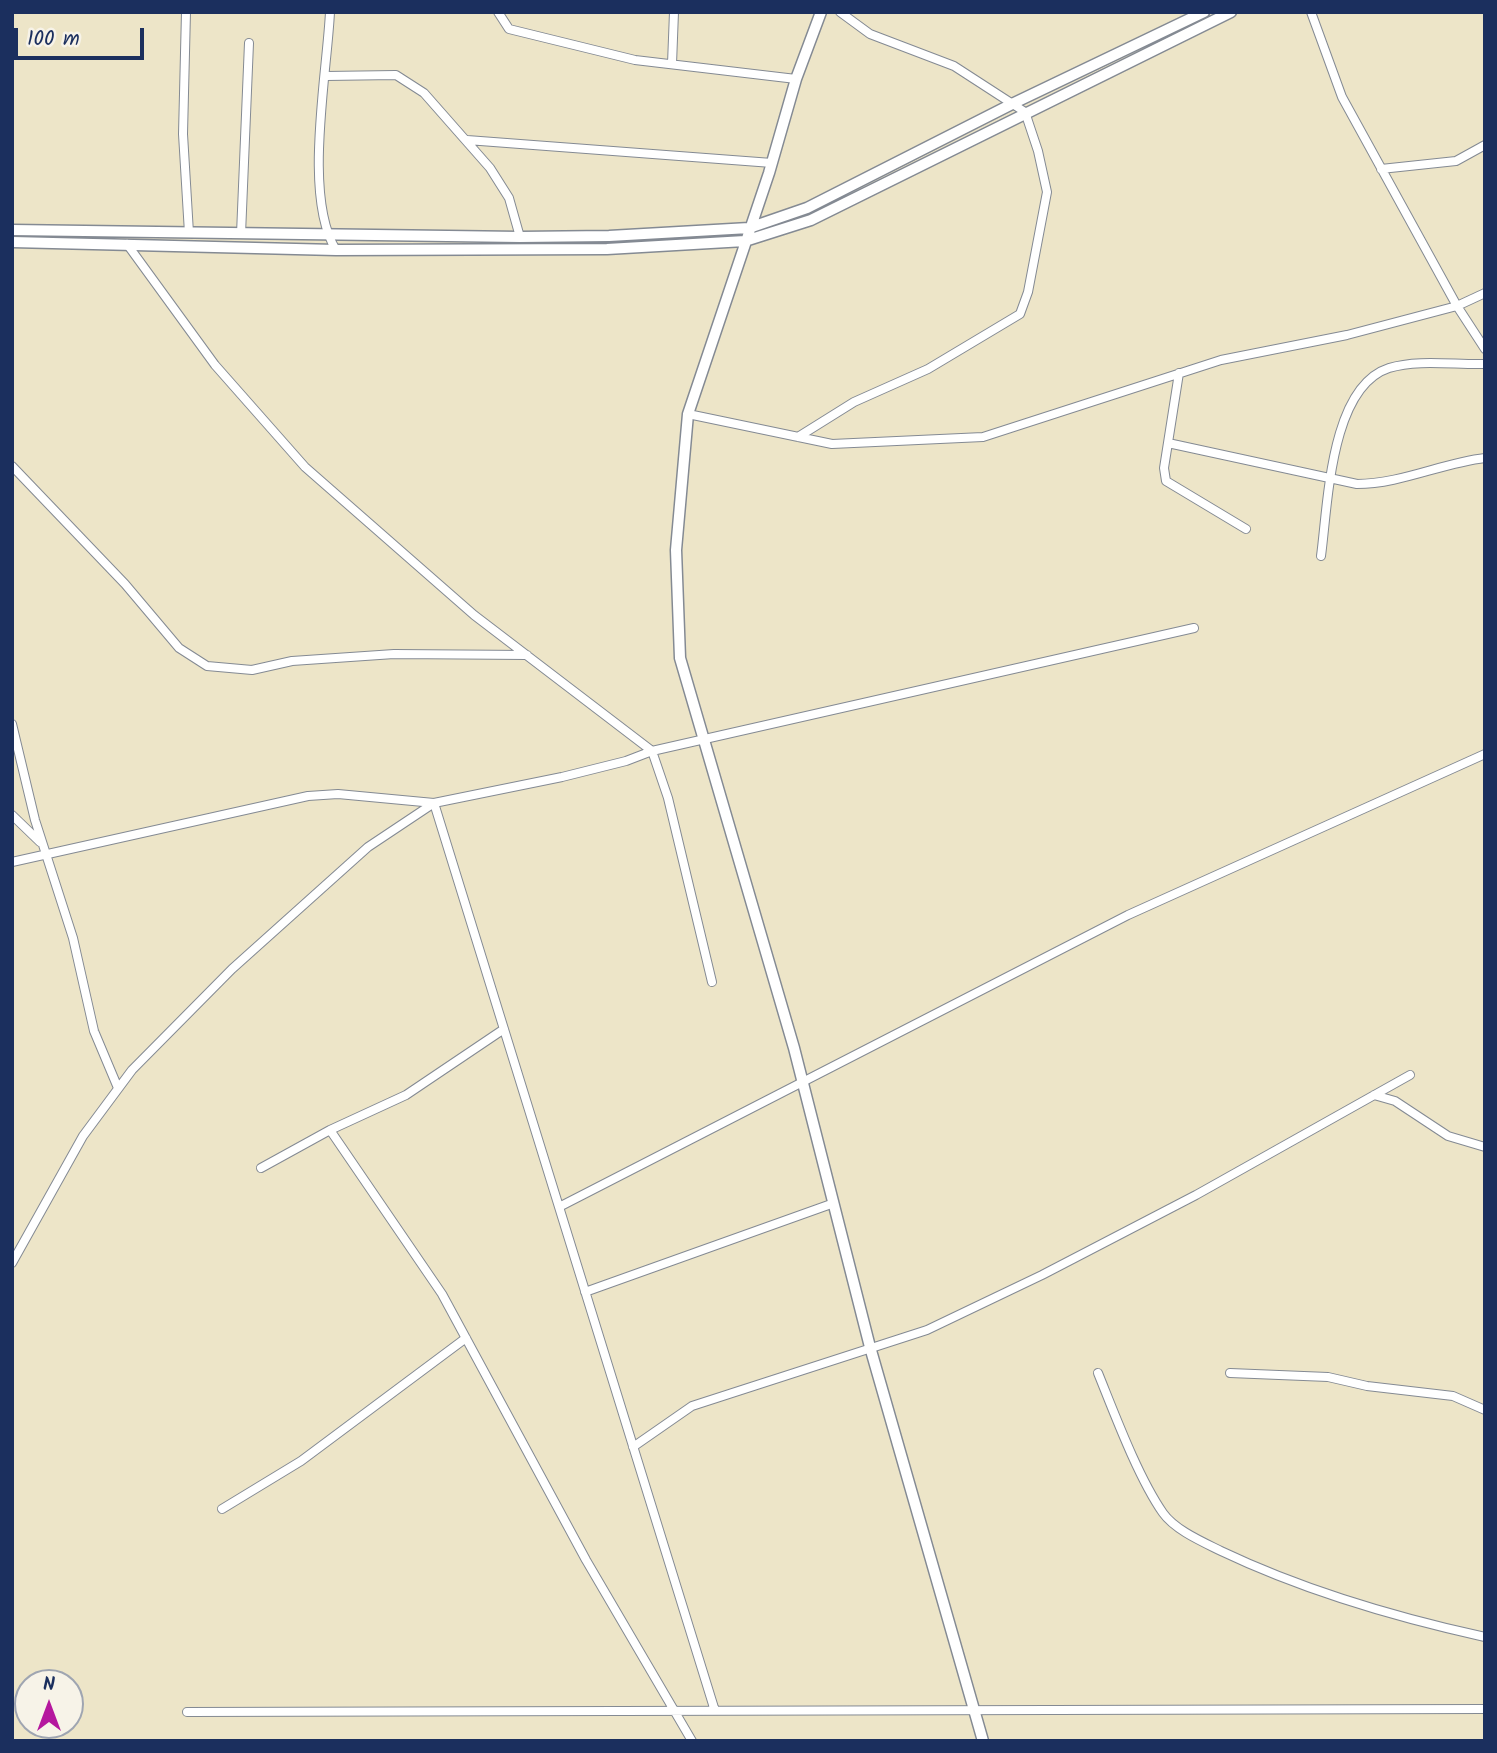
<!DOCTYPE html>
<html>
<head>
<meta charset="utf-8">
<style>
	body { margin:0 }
	#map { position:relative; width:1497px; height:1753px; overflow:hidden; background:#ede5c8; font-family:Kalam,sans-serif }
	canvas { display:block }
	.frame { position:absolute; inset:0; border:14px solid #1b2f5e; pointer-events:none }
	.north { position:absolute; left:14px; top:1669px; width:70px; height:70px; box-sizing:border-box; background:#f7f3e8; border:2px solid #9fa5b1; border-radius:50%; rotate:0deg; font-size:19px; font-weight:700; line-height:28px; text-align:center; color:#1b2f5e }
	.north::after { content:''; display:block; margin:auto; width:24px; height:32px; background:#b5179e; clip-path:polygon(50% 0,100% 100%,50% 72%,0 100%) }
	.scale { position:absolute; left:14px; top:28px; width:130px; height:32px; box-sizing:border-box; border:4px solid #1b2f5e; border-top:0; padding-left:9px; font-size:21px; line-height:24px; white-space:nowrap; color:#1b2f5e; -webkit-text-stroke:5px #f7f3e8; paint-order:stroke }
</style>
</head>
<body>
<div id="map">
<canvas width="1497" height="1753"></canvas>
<div class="frame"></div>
<div class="north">N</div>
<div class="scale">100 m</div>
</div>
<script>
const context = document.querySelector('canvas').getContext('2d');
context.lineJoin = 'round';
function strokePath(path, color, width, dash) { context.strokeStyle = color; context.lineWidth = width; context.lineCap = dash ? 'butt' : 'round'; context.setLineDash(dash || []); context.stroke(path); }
const street = new Path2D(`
	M186,12L183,134L189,233
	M330,12C327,75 303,197 336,250
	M498,12L509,29L635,60L796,79
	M1311,12L1342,97L1457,306L1485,349
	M672,64L674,12
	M326,76L396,75L424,93L490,168L509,198L520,237
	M467,140L772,163
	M1381,169L1456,161L1485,145
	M241,234L249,43
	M127,244L215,365L305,467L474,615L652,751L668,798L712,982
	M1179,373L1164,468L1166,481L1246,529
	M688,414L832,444L983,437L1221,360L1347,335L1457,306L1485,293
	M798,437L854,402L928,369L1020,314L1028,292L1047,192L1038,151L1025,112L954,66L870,34L840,12
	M1168,443L1357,484C1400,484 1442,463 1485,458
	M12,466L125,584L179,648L207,666L252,670L292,661L394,654L527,655
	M1321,556C1328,505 1330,387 1389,368C1418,359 1455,365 1485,364
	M12,724L35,820L73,938L94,1031L118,1088
	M12,815L40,842
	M12,862L308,796L338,794L434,803L715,1711
	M1374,1095L1395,1101L1448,1136L1485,1147
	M330,1130L442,1294L586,1560L692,1741
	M261,1168L330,1130L406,1095L504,1029
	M559,1207L1128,915L1485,754
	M12,1263L83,1136L132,1070L232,969L368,847L434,803L562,777L626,761L652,751L1194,628
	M585,1292L834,1203
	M1098,1373C1115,1415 1138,1477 1163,1513C1175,1530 1203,1542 1221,1551C1305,1591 1394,1617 1485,1637
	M1230,1373L1328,1377L1367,1386L1453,1396L1485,1410
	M633,1447L692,1406L927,1330L1042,1275L1196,1195L1410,1075
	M222,1509L301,1461L466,1338
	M187,1712L1485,1709`);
const secondary = new Path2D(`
	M821,12L796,79L769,173L688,414L676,550L680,658L794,1048L870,1347L983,1741
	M12,230L520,237L609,236L749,228L807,208L1014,103L1204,12
	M12,242L336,250L607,249L745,241L811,220L1231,12`);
strokePath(street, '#848a93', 10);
strokePath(secondary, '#848a93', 13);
strokePath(street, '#fff', 8);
strokePath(secondary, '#fff', 10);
</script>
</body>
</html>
